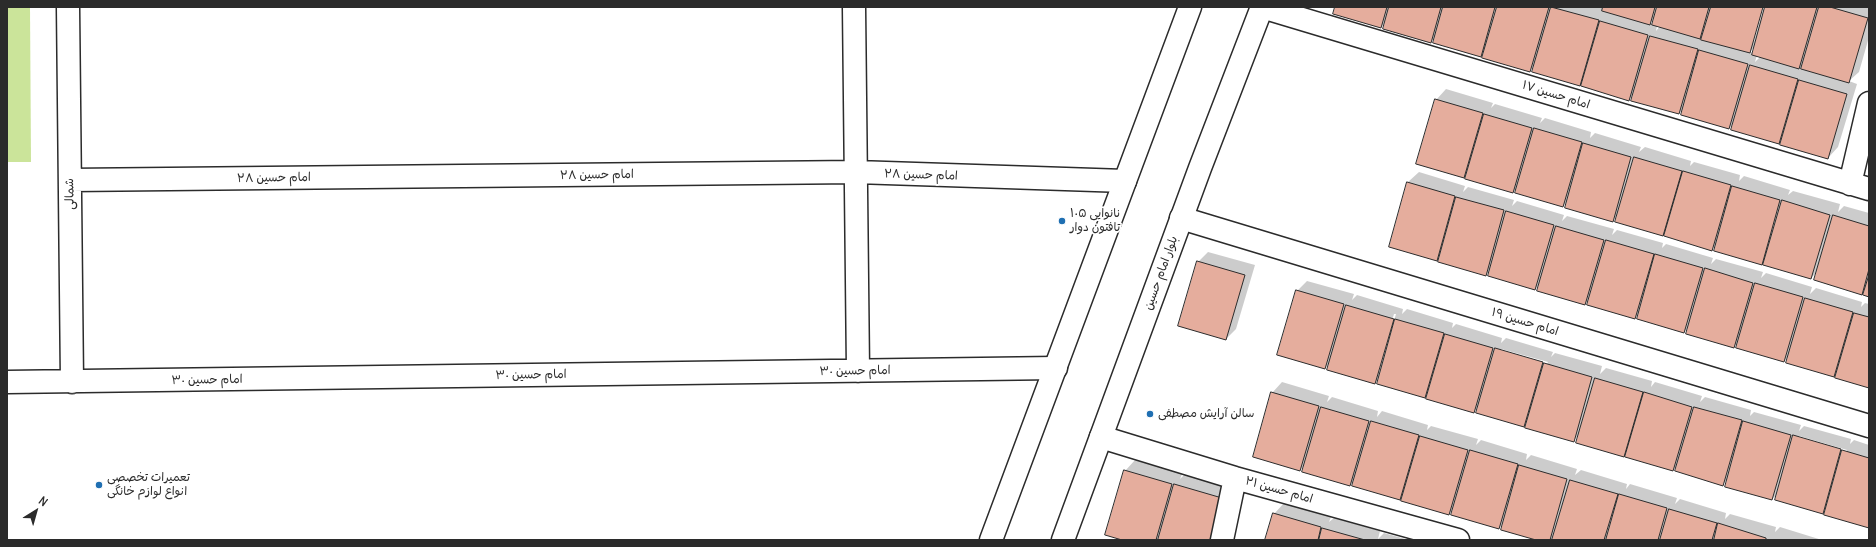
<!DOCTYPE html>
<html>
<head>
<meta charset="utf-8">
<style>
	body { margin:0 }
	#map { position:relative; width:1876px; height:547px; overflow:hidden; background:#fff; font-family:Delius,sans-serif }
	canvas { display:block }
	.frame { position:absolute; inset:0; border:8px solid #2b2b2b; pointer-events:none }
	.north { position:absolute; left:16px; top:491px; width:40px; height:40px; -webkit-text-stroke:3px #fff; paint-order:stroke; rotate:37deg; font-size:11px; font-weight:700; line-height:16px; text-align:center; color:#2b2b2b }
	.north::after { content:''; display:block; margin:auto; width:14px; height:18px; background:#2b2b2b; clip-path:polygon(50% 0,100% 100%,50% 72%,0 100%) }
</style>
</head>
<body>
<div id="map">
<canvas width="1876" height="547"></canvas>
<div class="frame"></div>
<div class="north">N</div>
</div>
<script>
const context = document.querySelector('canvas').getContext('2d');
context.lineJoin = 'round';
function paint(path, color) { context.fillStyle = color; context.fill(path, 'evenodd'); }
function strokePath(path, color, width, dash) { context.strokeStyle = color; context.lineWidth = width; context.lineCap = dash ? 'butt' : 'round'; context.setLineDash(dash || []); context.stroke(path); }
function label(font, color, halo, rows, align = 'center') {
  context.font = font + ' Delius,"Playpen Sans Arabic",sans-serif'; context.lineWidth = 3.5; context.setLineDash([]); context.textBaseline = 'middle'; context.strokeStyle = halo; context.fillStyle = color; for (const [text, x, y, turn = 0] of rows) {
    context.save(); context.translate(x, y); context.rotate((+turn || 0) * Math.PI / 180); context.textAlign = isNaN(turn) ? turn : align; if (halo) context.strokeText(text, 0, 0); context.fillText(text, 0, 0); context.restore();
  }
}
paint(new Path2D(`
	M7,7H30L31,162H7Z`), '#cbe49a');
paint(new Path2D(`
	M1337,7H1762L1752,41H1754L1764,7H1869V37L1859,72L1849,81L1857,84L1838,147L1828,158L1783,139L1779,143L1735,122L1729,128L1684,109L1679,113L1634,94L1629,99L1584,80L1580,84L1535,65L1530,70L1485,51L1480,56L1436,37L1430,42L1385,23L1381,27ZM1655,18L1653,24L1650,23ZM1657,26H1660L1656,31ZM1755,46L1753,53L1750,52ZM1757,55L1761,56L1755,62Z
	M1446,89L1493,103L1491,108L1495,104L1542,118L1540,123L1545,118L1591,132L1590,138L1595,133L1641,147L1639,152L1645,147L1691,161L1690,166L1694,162L1740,175L1739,181L1744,176L1790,190L1788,195L1793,191L1840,204L1838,212L1844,206L1869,213V296L1866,289L1862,293L1817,272L1811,278L1766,259L1762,264L1717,244L1712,249L1667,231L1662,235L1618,215L1612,221L1568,201L1563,206L1518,187L1513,192L1468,173L1464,177L1436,100Z
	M1419,172L1465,186L1463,192L1468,187L1514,200L1512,206L1517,201L1564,215L1562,221L1567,216L1614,229L1612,235L1617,230L1663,243L1662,248L1666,244L1713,258L1711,264L1716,259L1763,272L1761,278L1766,273L1812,287L1810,294L1816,288L1862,302L1861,307L1865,303L1869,304V387L1838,372L1834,376L1790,355L1784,361L1739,342L1734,346L1690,326L1684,332L1639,313L1635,318L1590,298L1585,304L1540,284L1535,289L1491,269L1486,275L1440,256L1436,260L1408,182Z
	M1208,252L1255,265L1236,329L1226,339L1198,262Z
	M1307,281L1354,294L1352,300L1357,295L1403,309L1402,314L1407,309L1453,323L1452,328L1456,324L1502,338L1501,343L1506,338L1553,352L1551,357L1555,353L1602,366L1600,374L1606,368L1652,381L1651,387L1655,382L1702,396L1700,402L1705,397L1751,410L1750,416L1754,412L1801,425L1799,431L1804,426L1851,439L1850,444L1854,440L1869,445V527L1826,509L1822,513L1778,494L1772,499L1727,480L1723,484L1678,465L1673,470L1628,451L1624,455L1579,435L1573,441L1528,421L1524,426L1479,406L1474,411L1429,393L1425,397L1379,378L1375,383L1330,363L1325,368L1297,291ZM1394,314H1396L1379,372H1377ZM1501,349L1548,362L1547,364L1501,351ZM1799,436L1847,450L1846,452L1799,438Z
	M1282,382L1329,396L1327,402L1332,397L1378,411L1377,417L1382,411L1428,425L1427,430L1431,426L1478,439L1476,445L1481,440L1527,454L1526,460L1531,455L1577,469L1575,475L1581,470L1627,484L1626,489L1630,484L1677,498L1675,504L1680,499L1726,513L1725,519L1730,514L1776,527L1775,532L1780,527L1822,540H1554V537L1551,540H1540L1504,523L1499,528L1454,508L1449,514L1404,495L1400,499L1355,480L1350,485L1305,465L1300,470L1272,393Z
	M1135,460L1182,474L1180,479L1185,474L1232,488L1217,540H1125V471Z
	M1284,503L1331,517L1329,522L1334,518L1380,531L1378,539L1384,533L1409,540H1266L1274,514Z`), '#0003');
const building = new Path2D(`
	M1335,7H1387L1381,28L1333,14Z
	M1389,7H1441L1431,43L1383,29Z
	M1443,7H1495L1481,57L1433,43Z
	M1497,7H1549L1530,72L1482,58Z
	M1551,7L1599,20L1580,86L1532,72Z
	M1603,7H1655L1650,25L1602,11Z
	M1657,7H1709L1700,39L1652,25Z
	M1711,7H1763L1750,53L1701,40Z
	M1765,7H1817L1799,69L1752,55Z
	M1819,7H1830L1868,18L1849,83L1801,69Z
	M1600,21L1648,35L1629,101L1581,86Z
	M1650,36L1698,49L1679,114L1631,101Z
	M1699,50L1748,64L1729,129L1681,115Z
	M1750,65L1798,79L1779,144L1731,130Z
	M1799,80L1847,94L1828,159L1780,145Z
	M1435,99L1483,113L1464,178L1416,164Z
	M1484,114L1532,128L1513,193L1465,179Z
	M1534,128L1582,142L1563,207L1515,193Z
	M1583,143L1631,157L1613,222L1565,208Z
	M1634,157L1682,171L1663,236L1615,222Z
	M1683,171L1731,185L1712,251L1664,236Z
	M1407,182L1455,196L1437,261L1389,247Z
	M1732,186L1780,200L1762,265L1714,251Z
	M1456,197L1504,210L1486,276L1438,262Z
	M1782,200L1830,215L1811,279L1763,265Z
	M1506,211L1554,225L1535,290L1488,276Z
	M1833,215L1869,226V269L1862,295L1814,280Z
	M1556,226L1604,240L1585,305L1537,291Z
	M1606,240L1654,254L1635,319L1587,305Z
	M1655,254L1703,268L1684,333L1637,319Z
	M1197,261L1245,275L1226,340L1178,326Z
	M1705,268L1753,283L1734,348L1686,334Z
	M1869,275V297L1863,295Z
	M1755,283L1803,297L1784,362L1736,348Z
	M1296,290L1344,304L1325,369L1277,355Z
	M1805,298L1853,312L1834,377L1786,363Z
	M1346,305L1394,319L1375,384L1327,370Z
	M1854,313L1869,317V388L1835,378Z
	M1395,319L1444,333L1425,398L1377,384Z
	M1445,334L1493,348L1474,413L1426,399Z
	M1495,348L1543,362L1524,427L1476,413Z
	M1544,363L1592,377L1574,442L1525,428Z
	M1595,378L1643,392L1624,457L1576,443Z
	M1271,392L1319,406L1300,471L1253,457Z
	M1644,392L1692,407L1673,471L1625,457Z
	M1321,407L1369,421L1350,486L1302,472Z
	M1694,407L1742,420L1723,486L1675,471Z
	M1371,421L1419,435L1400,500L1352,486Z
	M1743,421L1791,435L1772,500L1725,487Z
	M1793,435L1841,449L1823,514L1775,500Z
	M1420,436L1468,450L1449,515L1401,501Z
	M1470,450L1518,464L1499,529L1451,515Z
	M1842,450L1869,458V528L1824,515Z
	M1519,465L1567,479L1550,540H1536L1501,530Z
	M1124,470L1172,484L1156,540H1122L1105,535Z
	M1570,480L1618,494L1604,540H1552Z
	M1174,484L1222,498L1210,540H1158Z
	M1619,494L1667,508L1658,540H1606Z
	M1669,509L1717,523L1712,540H1660Z
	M1273,513L1321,527L1318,540H1265Z
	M1718,523L1766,538V540H1714Z
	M1322,528L1365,540H1319Z`);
paint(building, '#e5ad9d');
strokePath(building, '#2b2b2b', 1);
const street = new Path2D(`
	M68,7L72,382
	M854,7L858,371
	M1262,7L1869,189
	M70,180L856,172L1125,181
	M1850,184L1869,103
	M1181,218L1869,426
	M7,382L1056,368
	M1101,437L1235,478L1458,540
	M1222,540L1235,478`);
const secondary = new Path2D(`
	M991,540L1190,7
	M1063,540L1200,168L1262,7`);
strokePath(street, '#2b2b2b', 25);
strokePath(secondary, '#2b2b2b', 25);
strokePath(street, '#fff', 22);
strokePath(secondary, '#fff', 22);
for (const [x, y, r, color] of [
	[1062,221,4,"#1f6fb2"],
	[1150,414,4,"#1f6fb2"],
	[99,485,4,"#1f6fb2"]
]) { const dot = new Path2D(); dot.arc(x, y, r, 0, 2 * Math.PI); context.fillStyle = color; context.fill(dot); strokePath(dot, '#fff', 1.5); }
label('12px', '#2b2b2b', '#fff', [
	["امام حسین ۱۷",1556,95,17],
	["امام حسین ۲۸",597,175,-1],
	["امام حسین ۲۸",921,175,2],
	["امام حسین ۲۸",274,178,-1],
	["شمالی",70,194,-91],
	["بلوار امام حسین",1161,273,-70],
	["امام حسین ۱۹",1525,322,17],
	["امام حسین ۳۰",855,371,-1],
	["امام حسین ۳۰",531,375,-1],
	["امام حسین ۳۰",207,380,-1],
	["امام حسین ۲۱",1279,490,16]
]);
label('12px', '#2b2b2b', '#fff', [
	["نانوایی ۱۰۵",1070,214],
	["تافتون دوار",1070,228],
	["سالن آرایش مصطفی",1158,414],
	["تعمیرات تخصصی",107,478],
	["انواع لوازم خانگی",107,492]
], 'left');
</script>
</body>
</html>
